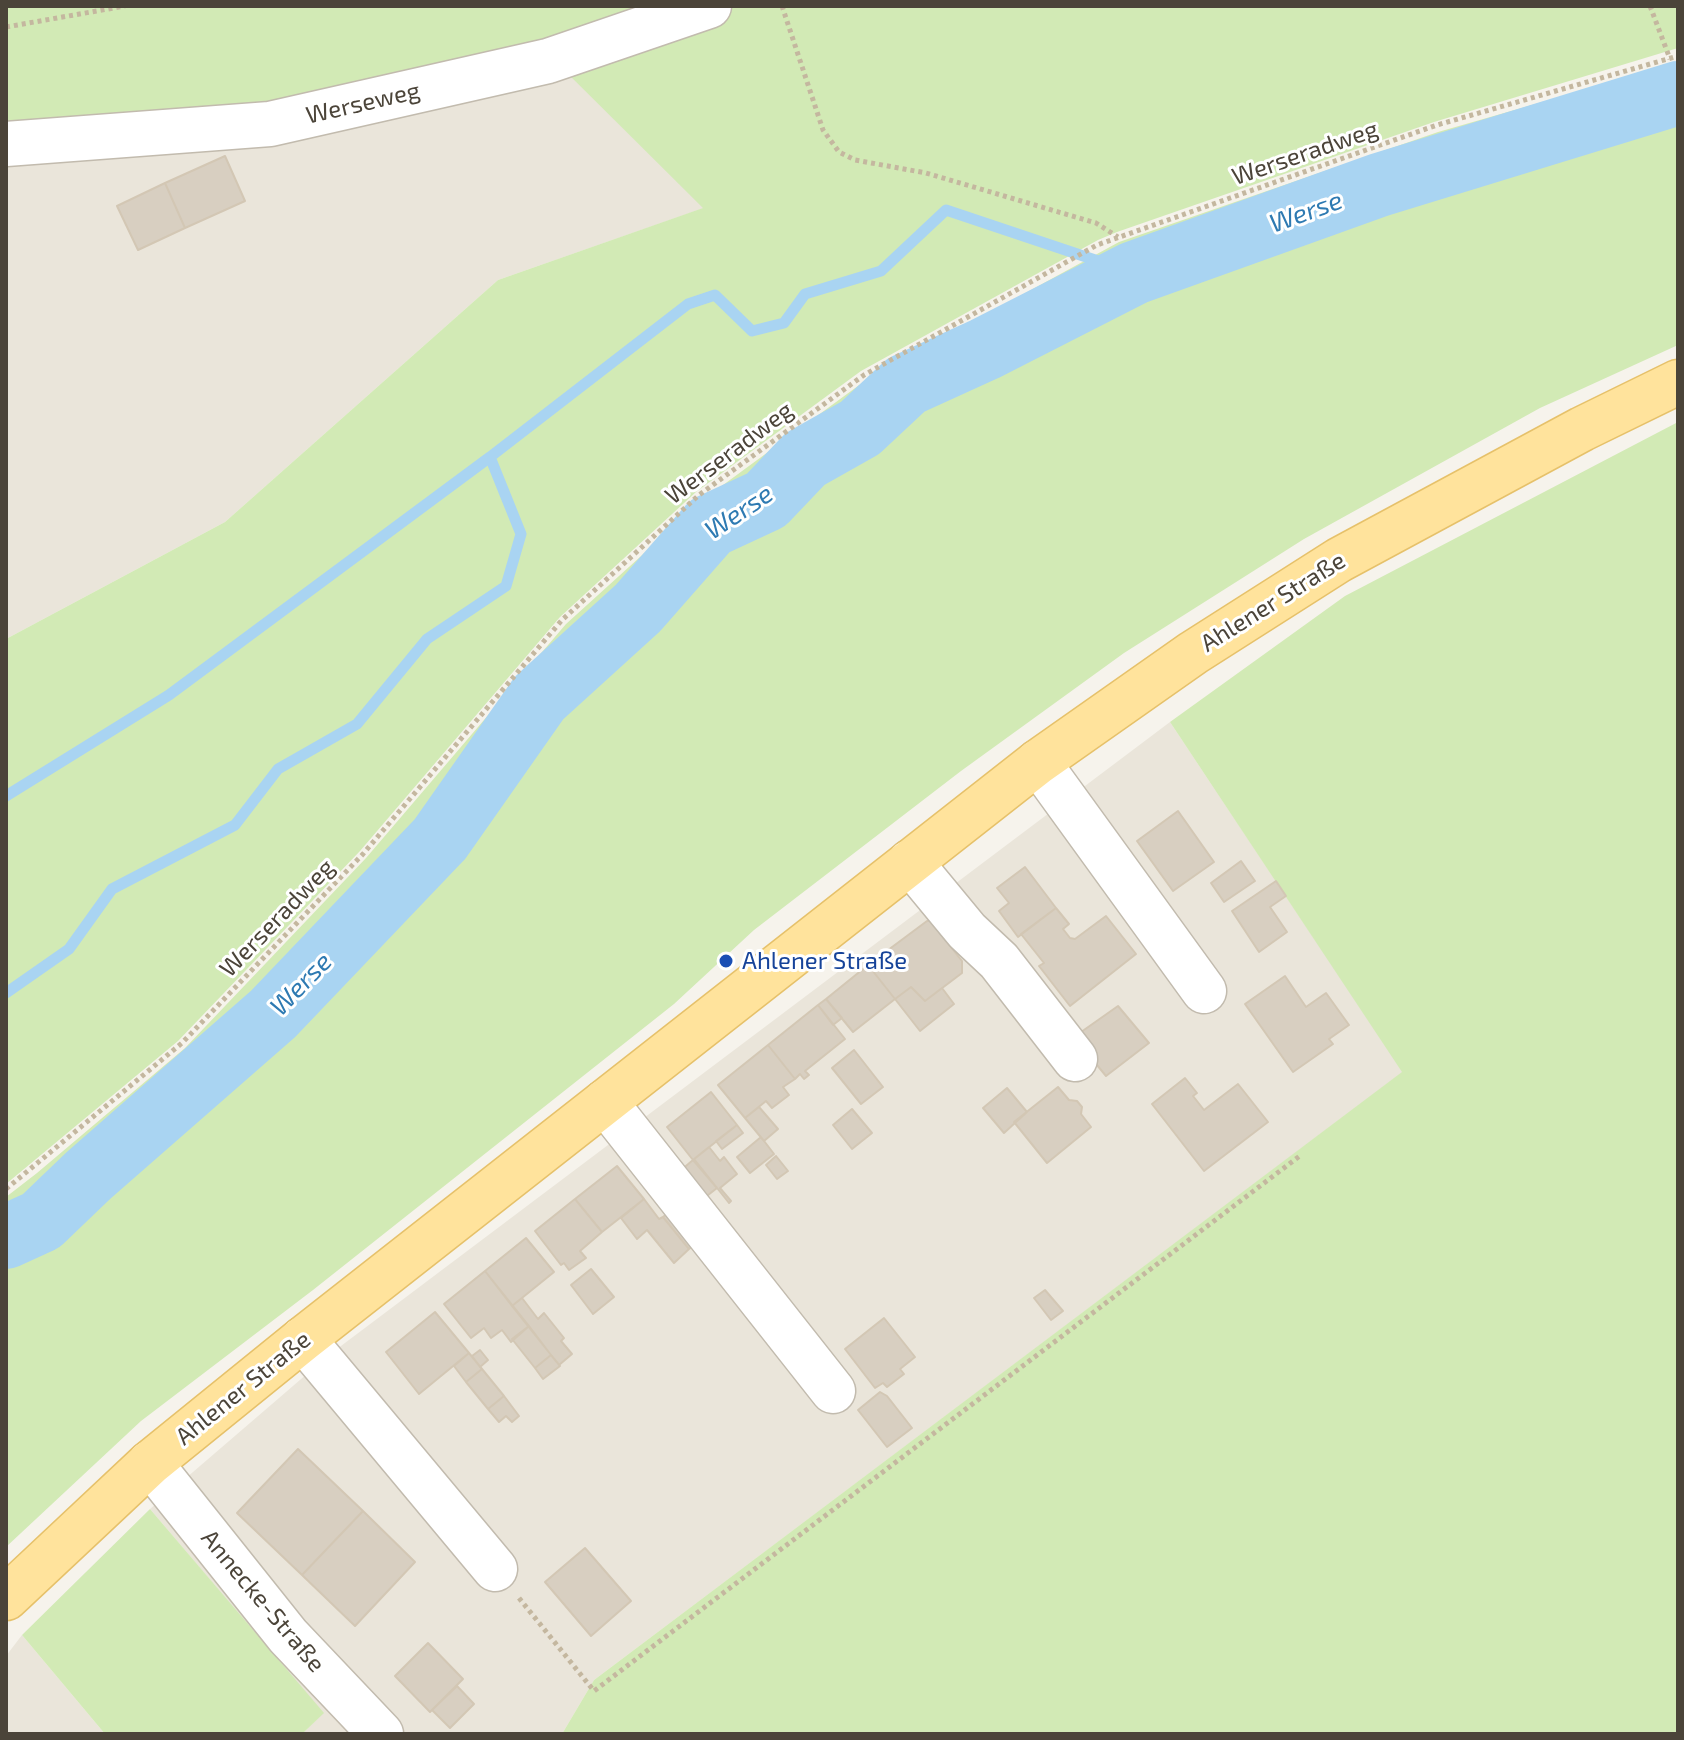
<!DOCTYPE html>
<html>
<head>
<meta charset="utf-8">
<style>
	body { margin:0 }
	#map { position:relative; width:1684px; height:1740px; overflow:hidden; background:#f6f3ec; font-family:"Exo 2",sans-serif }
	canvas { display:block }
	.frame { position:absolute; inset:0; border:8px solid #4b4439; pointer-events:none }
</style>
</head>
<body>
<div id="map">
<canvas width="1684" height="1740"></canvas>
<div class="frame"></div>
</div>
<script>
const context = document.querySelector('canvas').getContext('2d');
context.lineJoin = 'round';
function paint(path, color) { context.fillStyle = color; context.fill(path, 'evenodd'); }
function strokePath(path, color, width, dash) { context.strokeStyle = color; context.lineWidth = width; context.lineCap = dash ? 'butt' : 'round'; context.setLineDash(dash || []); context.stroke(path); }
function label(font, color, halo, rows, align = 'center') {
  context.font = font + ' "Exo 2",sans-serif'; context.lineWidth = 6; context.setLineDash([]); context.textBaseline = 'middle'; context.strokeStyle = halo; context.fillStyle = color; for (const [text, x, y, turn = 0] of rows) {
    context.save(); context.translate(x, y); context.rotate((+turn || 0) * Math.PI / 180); context.textAlign = isNaN(turn) ? turn : align; if (halo) context.strokeText(text, 0, 0); context.fillText(text, 0, 0); context.restore();
  }
}
paint(new Path2D(`
	M553,58L704,208L498,280L225,522L6,639V132Z
	M1170,722L1403,1072L594,1680L562,1734H302L323,1713L150,1509L329,1355Z
	M22,1635L105,1734H6V1656Z`), '#eae5da');
paint(new Path2D(`
	M6,6H1678V48L1434,122L1117,232L1098,240L861,371L696,492L560,617L360,851L178,1041L6,1184V639L225,522L498,280L703,208L552,58L187,122L6,132Z
	M1678,63V345L1540,408L1304,539L1124,653L961,771L754,930L674,1004L313,1290L141,1421L6,1547V1197L37,1173L185,1048L366,858L566,624L704,499L866,380L1119,242L1438,132Z
	M1678,422V1734H562L594,1680L1402,1072L1170,722L1345,596Z
	M150,1509L324,1713L302,1734H105L22,1635Z`), '#d2eab5');
strokePath(new Path2D(`
	M6,796L169,695L490,457
	M6,993L69,949L112,889L235,825L278,769L357,724L427,639L506,586L521,534L490,457L688,304L715,295L752,331L784,323L805,294L881,271L946,210L1134,273`), '#a9d4f2', 11);
strokePath(new Path2D(`
	M6,1237L41,1221L89,1175L273,1014L440,839L539,698L638,608L710,526L766,500L805,459L860,428L906,385L985,349L1134,273L1379,185L1678,93`), '#a9d4f2', 64);
const building = new Path2D(`
	M225,156L245,201L185,228L165,183Z
	M165,183L185,228L138,250L117,206Z
	M1178,811L1214,862L1173,891L1137,841Z
	M1241,861L1255,881L1224,902L1211,883Z
	M1025,867L1056,908L1018,937L999,911L1009,903L997,888Z
	M1276,881L1286,896L1270,907L1287,932L1259,952L1232,911Z
	M1056,908L1069,924L1063,929L1070,938L1075,939L1106,916L1136,954L1070,1006L1039,966L1044,963L1021,934Z
	M927,921H930L962,961V973L925,1001L911,987L895,999L868,965Z
	M868,965L895,999L853,1032L826,999Z
	M1285,976L1306,1007L1326,993L1349,1025L1329,1039L1333,1044L1293,1072L1245,1004Z
	M911,987L925,1001L942,988L954,1004L920,1031L895,999Z
	M826,999L842,1018L833,1025L818,1005Z
	M818,1005L845,1039L805,1071L809,1075L804,1079L800,1074L795,1079L768,1045Z
	M1118,1006L1149,1043L1106,1076L1074,1037Z
	M768,1045L795,1079L783,1087L789,1095L772,1108L766,1101L745,1118L718,1085Z
	M854,1050L883,1087L861,1104L832,1068Z
	M1185,1078L1197,1093L1193,1096L1204,1110L1238,1084L1268,1122L1204,1171L1152,1104Z
	M1058,1087L1069,1100L1077,1101L1082,1107L1081,1114L1091,1127L1047,1163L1014,1122Z
	M1007,1088L1027,1112L1004,1133L983,1108Z
	M711,1092L737,1125L693,1160L667,1127Z
	M759,1107L778,1129L764,1141L745,1118Z
	M852,1109L872,1133L852,1149L833,1125Z
	M737,1125L743,1133L722,1149L716,1141Z
	M761,1137L774,1154L750,1173L737,1157Z
	M709,1147L720,1161L724,1157L737,1174L720,1188L731,1201L729,1203L694,1159Z
	M776,1156L788,1171L777,1179L766,1165Z
	M693,1160L717,1188L703,1199L680,1171Z
	M617,1166L644,1199L602,1232L575,1199Z
	M575,1199L602,1232L580,1251L586,1258L569,1270L564,1263L561,1265L535,1231Z
	M644,1199L659,1219L663,1217L689,1249L674,1263L647,1230L637,1239L621,1218Z
	M679,1204L705,1236L689,1249L663,1217Z
	M526,1238L554,1272L512,1306L485,1271Z
	M591,1269L614,1297L593,1314L571,1285Z
	M485,1271L529,1326L511,1342L502,1330L491,1338L484,1328L471,1338L444,1304Z
	M1045,1290L1063,1311L1051,1320L1034,1298Z
	M522,1298L538,1319L544,1313L564,1338L561,1341L572,1354L559,1365L512,1306Z
	M435,1312L469,1353L419,1394L386,1352Z
	M884,1318L915,1357L900,1369L904,1374L887,1387L883,1383L875,1388L845,1349Z
	M529,1326L551,1355L535,1368L512,1339Z
	M480,1350L488,1360L480,1367L472,1356Z
	M469,1353L482,1369L466,1382L454,1366Z
	M551,1355L560,1366L543,1379L535,1368Z
	M482,1369L504,1396L488,1409L466,1382Z
	M880,1392L887,1396L912,1428L887,1447L858,1410Z
	M504,1396L519,1416L512,1422L506,1416L499,1422L488,1409Z
	M298,1449L363,1511L302,1575L237,1513Z
	M363,1511L415,1562L355,1626L302,1575Z
	M585,1548L631,1601L591,1636L545,1582Z
	M428,1643L463,1679L430,1712L395,1676Z
	M457,1686L474,1704L450,1728L432,1710Z`);
paint(building, '#d8cfc1');
strokePath(building, '#d3c7b4', 2);
const minor = new Path2D(`
	M6,144L270,124L548,61L709,6
	M1038,762L1204,991
	M910,862L967,931L999,961L1075,1059
	M605,1102L833,1391
	M303,1339L495,1569
	M150,1463L288,1636L381,1734`);
const major = new Path2D(`
	M6,1598L150,1463L303,1339L1038,762L1193,653L1339,560L1582,429L1678,382`);
strokePath(minor, '#c2bbae', 47);
strokePath(major, '#e6c16a', 47);
strokePath(new Path2D(`
	M782,6L823,130L839,152L855,160L926,173L1096,223L1118,237
	M1650,6L1670,59
	M6,27L125,6
	M6,1189L182,1043L363,854L562,620L699,495L864,375L1097,245L1437,125L1678,56
	M519,1598L594,1691L1301,1155`), '#c4b79f', 5, [4, 4]);
strokePath(minor, '#fff', 44);
strokePath(major, '#ffe39c', 44);
for (const [x, y, r, color] of [
	[726,961,8,"#1a4fb4"]
]) { const dot = new Path2D(); dot.arc(x, y, r, 0, 2 * Math.PI); context.fillStyle = color; context.fill(dot); strokePath(dot, '#fff', 3); }
label('24px', '#4b4439', '#fff', [
	["Werseweg",363,103,-13],
	["Werseradweg",1305,153,-19],
	["Werseradweg",729,453,-37],
	["Ahlener Straße",1273,602,-32],
	["Werseradweg",277,918,-46],
	["Ahlener Straße",243,1388,-39],
	["Annecke-Straße",263,1601,50]
]);
label('24px', '#164399', '#fff', [
	["Ahlener Straße",742,961]
], 'left');
label('italic 26px', '#2e7ab2', '#fff', [
	["Werse",1306,212,-20],
	["Werse",739,512,-34],
	["Werse",301,984,-46]
]);
</script>
</body>
</html>
